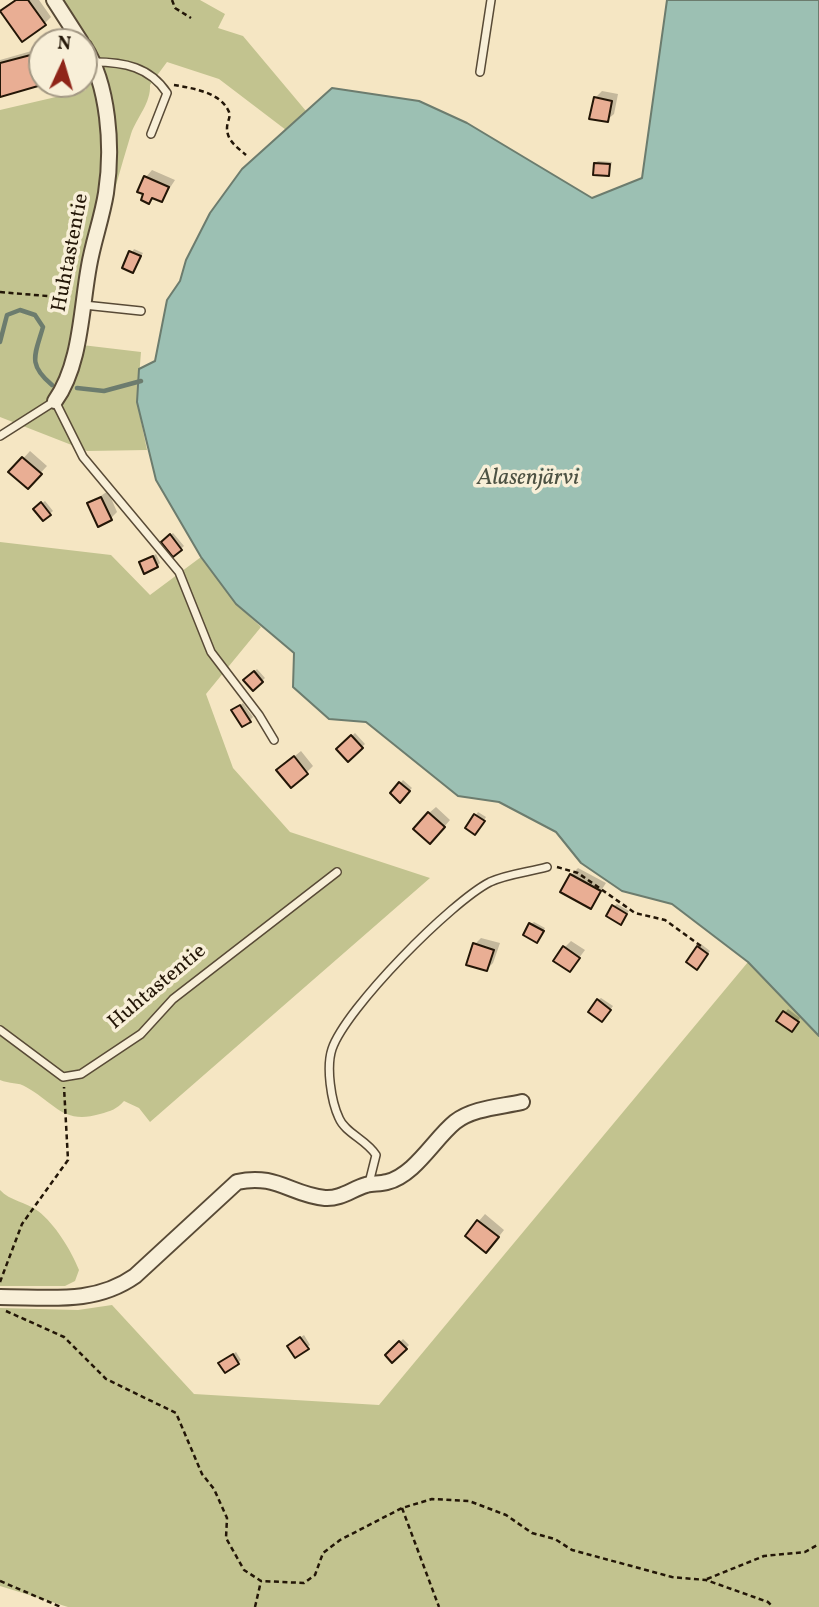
<!DOCTYPE html>
<html>
<head>
<meta charset="utf-8">
<style>
	body { margin:0 }
	#map { position:relative; width:819px; height:1607px; overflow:hidden; background:#f5e6c3; font-family:Vollkorn,serif }
	canvas { display:block }
	.north { position:absolute; left:28px; top:28px; width:70px; height:70px; box-sizing:border-box; background:#f8efd8; border:2px solid #a39884; border-radius:50%; rotate:4deg; font-size:19px; font-weight:700; line-height:28px; text-align:center; color:#231607 }
	.north::after { content:''; display:block; margin:auto; width:24px; height:32px; background:#8f2418; clip-path:polygon(50% 0,100% 100%,50% 72%,0 100%) }
</style>
</head>
<body>
<div id="map">
<canvas width="819" height="1607"></canvas>
<div class="north">N</div>
</div>
<script>
const context = document.querySelector('canvas').getContext('2d');
context.lineJoin = 'round';
function paint(path, color) { context.fillStyle = color; context.fill(path, 'evenodd'); }
function strokePath(path, color, width, dash) { context.strokeStyle = color; context.lineWidth = width; context.lineCap = dash ? 'butt' : 'round'; context.setLineDash(dash || []); context.stroke(path); }
function label(font, color, halo, rows, align = 'center') {
  context.font = font + ' Vollkorn,serif'; context.lineWidth = 7; context.setLineDash([]); context.textBaseline = 'middle'; context.strokeStyle = halo; context.fillStyle = color; for (const [text, x, y, turn = 0] of rows) {
    context.save(); context.translate(x, y); context.rotate((+turn || 0) * Math.PI / 180); context.textAlign = isNaN(turn) ? turn : align; if (halo) context.strokeText(text, 0, 0); context.fillText(text, 0, 0); context.restore();
  }
}
paint(new Path2D(`
	M47,0H200L225,14L218,28L243,36L306,111L286,130L219,79L167,62L150,85C151,103 137,117 131,134C110,203 91,274 82,345L141,352L137,402L147,450L87,451L0,417V110L86,90L90,63Z
	M0,542L111,555L150,595L201,557L236,604L261,627L206,694L233,768L290,832L430,878L150,1122L139,1108L124,1101C117,1109 111,1111 100,1114C63,1125 55,1103 26,1087C19,1082 9,1084 0,1080Z
	M748,962L819,1036V1607H68L0,1586V1308L78,1310L112,1305L194,1394L379,1405Z
	M0,1190C10,1201 26,1202 38,1211C55,1224 71,1250 79,1270L75,1281L65,1286H0Z`), '#c2c38f');
const water = new Path2D(`
	M667,0H819V1036L748,962L672,904L622,891L581,863L556,832L499,802L458,796L366,722L329,719L293,687L294,653L236,604L201,557L156,480L137,402L139,369L155,361L167,300L180,281L186,260L210,213L242,169L332,88L419,101L467,123L592,198L642,178Z`);
paint(water, '#9cc0b3');
strokePath(water, '#6c7c6e', 2);
paint(new Path2D(`
	M16,0H39L51,17L44,24Z
	M42,48V83L0,95V60Z
	M602,91L618,94L614,114L607,120L595,98Z
	M598,161L612,162L609,174L595,163Z
	M152,170L175,180L162,200L154,197L149,202L146,177Z
	M134,249L143,253L133,271L124,267Z
	M30,451L47,466L34,480L11,472Z
	M108,491L117,512L111,518L89,504Z
	M45,501L53,511L43,519L35,509Z
	M173,533L184,546L174,555L163,542Z
	M156,554L160,563L157,566L141,562Z
	M257,669L265,678L253,689L245,680Z
	M243,703L253,717L250,720L236,708Z
	M355,733L365,744L348,760L338,749Z
	M301,751L313,766L307,772L285,764Z
	M403,780L412,788L400,800L392,793Z
	M436,807L450,820L437,835L429,813Z
	M478,812L486,817L478,830L476,815Z
	M578,868L606,883L591,906L571,875Z
	M617,904L629,911L623,920L614,906Z
	M534,922L545,928L539,938L531,924Z
	M481,938L500,943L493,963L487,969L475,944Z
	M571,941L585,950L570,970L564,948Z
	M701,944L710,951L700,965L698,947Z
	M601,998L613,1006L605,1017L598,1000Z
	M788,1009L800,1018L794,1027L779,1020Z
	M485,1214L504,1230L493,1244L467,1235Z
	M304,1335L310,1345L307,1347L292,1343Z
	M403,1339L409,1345L393,1361L387,1355Z
	M236,1352L241,1360L238,1363L223,1360Z`), '#0003');
strokePath(new Path2D(`
	M0,342L7,315L20,310L35,315L43,327C35,355 27,364 52,385
	M77,388L104,391L141,381`), '#6c7c6e', 4.5);
const building = new Path2D(`
	M16,0H28L46,25L22,42L0,11Z
	M42,52V84H45L0,97V63Z
	M594,97L612,101L608,122L589,119Z
	M594,163L610,164L609,176L593,175Z
	M144,176L169,187L162,202L152,198L149,204L141,200L143,194L137,192Z
	M129,251L141,256L133,273L122,268Z
	M22,457L42,474L28,489L8,472Z
	M101,497L112,520L98,527L87,503Z
	M41,502L51,515L43,521L33,509Z
	M170,534L182,550L173,557L161,542Z
	M153,556L158,567L144,574L139,562Z
	M254,671L263,682L253,691L243,680Z
	M240,705L251,722L242,727L231,710Z
	M351,735L363,748L348,762L336,749Z
	M294,756L308,774L291,788L276,770Z
	M399,782L410,791L400,803L390,793Z
	M428,812L445,827L430,844L413,829Z
	M474,814L485,821L475,835L465,828Z
	M570,874L601,891L591,909L560,892Z
	M612,905L627,914L621,925L606,916Z
	M529,923L544,931L537,943L523,935Z
	M473,943L494,950L487,971L466,965Z
	M563,946L580,958L570,972L553,961Z
	M697,946L708,954L697,970L686,962Z
	M597,999L611,1010L602,1022L588,1012Z
	M783,1011L799,1022L792,1032L776,1021Z
	M477,1220L499,1237L486,1253L465,1236Z
	M300,1337L309,1349L295,1358L287,1346Z
	M399,1341L407,1349L392,1363L385,1355Z
	M233,1354L239,1364L225,1373L218,1363Z`);
paint(building, '#e9ae94');
strokePath(building, '#231607', 2);
const service = new Path2D(`
	M94,62C124,62 150,67 167,93L151,134
	M480,72L491,0
	M84,305L141,311
	M0,436L55,401L83,457L179,572L211,652L259,715L274,740
	M0,1030L63,1077L81,1074L141,1034L173,999L337,872
	M369,1183L376,1155C367,1140 345,1133 339,1118C331,1101 326,1067 332,1049C346,1008 451,902 490,882C507,874 529,872 547,867`);
const minor = new Path2D(`
	M54,0L81,42
	M55,401C81,365 81,309 89,266C93,242 102,218 106,193C113,148 109,85 84,46
	M0,1297C48,1297 94,1305 135,1276L237,1182C276,1173 291,1195 325,1198C341,1199 352,1189 366,1185C372,1183 380,1184 387,1182C415,1175 434,1139 455,1122C473,1108 500,1107 522,1102`);
strokePath(service, '#584a36', 10);
strokePath(minor, '#584a36', 18);
strokePath(new Path2D(`
	M172,0L175,8L191,18
	M174,85C191,88 221,92 229,112C231,117 227,122 227,128C227,141 237,147 246,155
	M0,292L70,298
	M557,867L578,873L635,913L665,920L701,946
	M0,1282L22,1224L68,1160L64,1087
	M6,1311L64,1337L106,1379L176,1413L202,1474L214,1489L227,1518L226,1538L244,1570L261,1581L304,1583L315,1575L323,1553L340,1540L402,1508L432,1499L469,1501L506,1515L532,1533L555,1539L572,1550L672,1577L706,1580L768,1602L773,1607
	M402,1508L439,1607
	M707,1579L764,1556L805,1552L819,1544
	M0,1581L61,1607
	M255,1607L261,1581`), '#231607', 2.5, [5, 3.5]);
strokePath(service, '#f8efd8', 7);
strokePath(minor, '#f8efd8', 14);
label('21px', '#231607', '#f8efd8', [
	["Huhtastentie",72,253,-79],
	["Huhtastentie",158,988,-40]
]);
label('italic 23px', '#4d5243', '#f8efd8', [
	["Alasenjärvi",528,480]
]);
</script>
</body>
</html>
